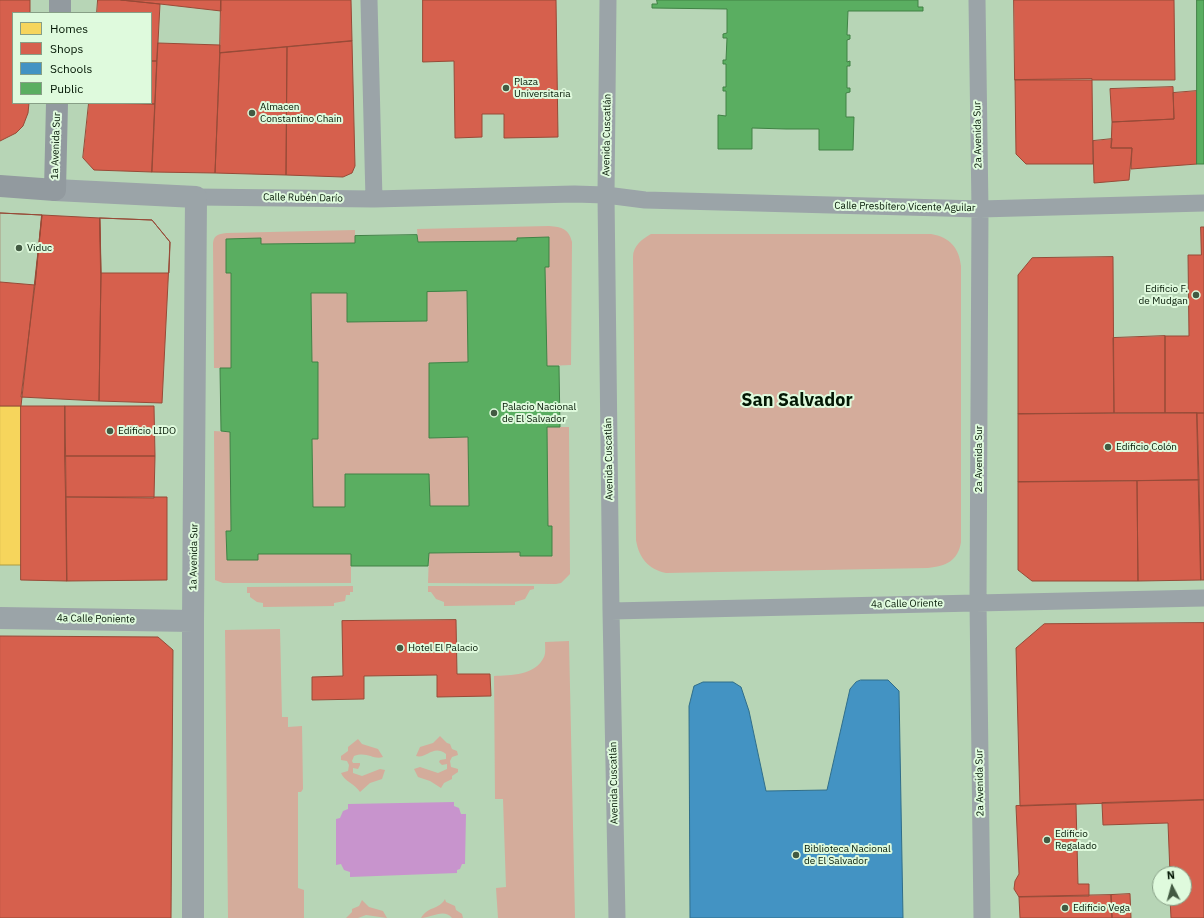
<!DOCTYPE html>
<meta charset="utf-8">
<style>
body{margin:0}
#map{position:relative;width:1204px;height:918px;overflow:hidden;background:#b7d5b6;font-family:"IBM Plex Sans",sans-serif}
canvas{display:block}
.legend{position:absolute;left:12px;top:12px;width:140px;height:92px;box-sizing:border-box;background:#dffadd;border:1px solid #879f86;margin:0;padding:5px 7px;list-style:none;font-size:12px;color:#031704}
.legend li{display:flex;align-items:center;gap:8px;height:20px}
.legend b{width:20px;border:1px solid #879f86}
.north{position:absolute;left:1152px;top:866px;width:40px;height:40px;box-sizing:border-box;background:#dffadd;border:1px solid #879f86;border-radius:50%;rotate:354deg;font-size:11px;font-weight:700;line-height:16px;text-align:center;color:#031704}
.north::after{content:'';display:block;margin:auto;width:14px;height:18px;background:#425a42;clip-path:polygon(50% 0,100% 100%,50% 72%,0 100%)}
</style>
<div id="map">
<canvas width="1204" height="918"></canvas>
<ul class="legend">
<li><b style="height:11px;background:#f6d55c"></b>Homes</li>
<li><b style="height:11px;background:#d6604d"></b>Shops</li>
<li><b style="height:11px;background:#4393c3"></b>Schools</li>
<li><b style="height:11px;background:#5aae61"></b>Public</li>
</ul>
<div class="north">N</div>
</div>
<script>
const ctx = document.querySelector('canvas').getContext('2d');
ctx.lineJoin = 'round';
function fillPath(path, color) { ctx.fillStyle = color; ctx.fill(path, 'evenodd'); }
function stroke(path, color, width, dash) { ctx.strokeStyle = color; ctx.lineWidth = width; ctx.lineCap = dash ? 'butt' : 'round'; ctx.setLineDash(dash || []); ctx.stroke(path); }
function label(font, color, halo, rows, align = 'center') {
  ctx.font = font + ' "IBM Plex Sans",sans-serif'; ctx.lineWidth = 4; ctx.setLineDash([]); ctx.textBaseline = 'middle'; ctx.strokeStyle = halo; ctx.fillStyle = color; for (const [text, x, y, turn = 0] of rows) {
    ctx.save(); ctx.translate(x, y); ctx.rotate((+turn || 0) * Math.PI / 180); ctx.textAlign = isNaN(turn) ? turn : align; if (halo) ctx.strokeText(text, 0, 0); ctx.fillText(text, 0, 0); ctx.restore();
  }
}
fillPath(new Path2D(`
 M 549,226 C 562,227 569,229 572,242 L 571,365 L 547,366 L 545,267 L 549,267 L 549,237 L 517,238 L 517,241 L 418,242 L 417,229 Z
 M 355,230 L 355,243 L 261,244 L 261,239 L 226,239 L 226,273 L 231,273 L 231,368 L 214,368 L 213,243 C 214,234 220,234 227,233 Z
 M 651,234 L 931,234 C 950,237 959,248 961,266 L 961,542 C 958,561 946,566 928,568 L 666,573 C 648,569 639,558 636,540 L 633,257 C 633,246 642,239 651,234 Z
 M 467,291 L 468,362 L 429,363 L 429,438 L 468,437 L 469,506 L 430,506 L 429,474 L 345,474 L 345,507 L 313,507 L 312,439 L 318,439 L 318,362 L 312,362 L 311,293 L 347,293 L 347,322 L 427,321 L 427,292 Z
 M 547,427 L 569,427 L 570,574 L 561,583 L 556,584 L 428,583 L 429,553 L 520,552 L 520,556 L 552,556 L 552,526 L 548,526 Z
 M 214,431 L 230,432 L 231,531 L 226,531 L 227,559 L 258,560 L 258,554 L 351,554 L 351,583 L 223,583 L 215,580 Z
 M 353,586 L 353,592 L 350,592 L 350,595 L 346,595 L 345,601 L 334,603 L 334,606 L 263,607 L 263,603 L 257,602 L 250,597 L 250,593 L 247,593 L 247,587 Z
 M 428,586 L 534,586 L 534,589 L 530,590 L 525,599 L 515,602 L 515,605 L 444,606 L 444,602 L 436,599 L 431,592 L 428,592 Z
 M 280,629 L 282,717 L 288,717 L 288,727 L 302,726 L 303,789 L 301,792 L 298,792 L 298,888 L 304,890 L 304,918 L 228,918 L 225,630 Z
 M 569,641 L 575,918 L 498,918 L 496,888 L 506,887 L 503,799 L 495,799 L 494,676 C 511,675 535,676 544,657 C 546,653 545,646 545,642 Z
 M 440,736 L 447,743 L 450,744 L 452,749 L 457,751 L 458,755 L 452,757 L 450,761 L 451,767 L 458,769 L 458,772 L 452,776 L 452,779 L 444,783 L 441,788 L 430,781 L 418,777 L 414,769 L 420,767 L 438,773 L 447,769 L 447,764 L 442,765 L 439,762 L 440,760 L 446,759 L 446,754 C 433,744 427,759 416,756 L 420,747 L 433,743 Z
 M 358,739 L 362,744 L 378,749 L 383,757 C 373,760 367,751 354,756 L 352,761 L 353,763 L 360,763 L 360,765 L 358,769 L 353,768 L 353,773 L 362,776 L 380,769 L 385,770 L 382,779 L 370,783 L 360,792 C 355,784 344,781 341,773 L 348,771 L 349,765 L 347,761 L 341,760 L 341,756 L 348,751 L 348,747 Z
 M 445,899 L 446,902 L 455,906 L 456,910 L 462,914 L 463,918 L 452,918 C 444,908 431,918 421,918 C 428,906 439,910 445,899 Z
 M 362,900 L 369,907 L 383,911 L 387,918 L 366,915 L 358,918 L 346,918 L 352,912 L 352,909 L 359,906 Z`), '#d4ac9b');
fillPath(new Path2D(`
 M 454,802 L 454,806 L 459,808 L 461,814 L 466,814 L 465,864 L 462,864 L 460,869 L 457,870 L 457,873 L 350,877 L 350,872 L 344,870 L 341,864 L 336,865 L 336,819 L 340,818 L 343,811 L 348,809 L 348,804 Z`), '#c894cd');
const homes = new Path2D(`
 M 0,406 L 21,406 L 22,565 L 0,565 Z`);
fillPath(homes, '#f6d55c');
stroke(homes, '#ad9c42', 1);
const shops = new Path2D(`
 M 0,0 L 30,0 L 30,13 L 13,13 L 13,103 L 29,103 L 28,113 L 23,126 L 16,133 L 0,141 Z
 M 98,0 L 121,0 L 160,4 L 157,61 L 151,61 L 151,13 L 97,13 Z
 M 121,0 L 221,0 L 221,11 L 160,4 Z
 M 221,0 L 351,0 L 352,41 L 220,53 Z
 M 423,0 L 556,0 L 558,137 L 504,138 L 504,114 L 482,114 L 482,137 L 455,138 L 454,61 L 423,62 Z
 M 1014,0 L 1174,0 L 1175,80 L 1015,80 Z
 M 352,41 L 355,166 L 352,173 L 343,177 L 286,175 L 287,47 Z
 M 158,43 L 220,45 L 215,173 L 152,172 Z
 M 287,47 L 286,175 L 215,173 L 220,53 Z
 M 151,61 L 157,61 L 155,104 L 126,103 L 151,103 Z
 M 1092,79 L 1093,164 L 1026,164 L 1016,154 L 1015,80 Z
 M 1173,87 L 1174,119 L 1112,122 L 1110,89 Z
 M 1197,91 L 1197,164 L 1131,169 L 1132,148 L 1111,148 L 1112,122 L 1174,119 L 1173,93 Z
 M 89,103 L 155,104 L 152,172 L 94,170 L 83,158 Z
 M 1112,139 L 1111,148 L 1132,148 L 1129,180 L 1094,183 L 1093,141 Z
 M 0,213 L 42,215 L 35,285 L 0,282 Z
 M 0,213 L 42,215 L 21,406 L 0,406 Z
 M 42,215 L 100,218 L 101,273 L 99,401 L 21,397 L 35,285 Z
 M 100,218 L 152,220 L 170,242 L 169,273 L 101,273 Z
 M 100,218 L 152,220 L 170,242 L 162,403 L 99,401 L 101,273 Z
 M 1201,227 L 1204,227 L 1204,413 L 1165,413 L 1165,336 L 1189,336 L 1188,255 L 1201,255 Z
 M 1113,257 L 1114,413 L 1018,414 L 1018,275 L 1032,258 Z
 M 1165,336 L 1165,413 L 1114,413 L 1113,338 Z
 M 21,406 L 65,406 L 67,581 L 21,580 Z
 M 65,406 L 154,406 L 155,456 L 65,456 Z
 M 1197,413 L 1199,480 L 1018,482 L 1018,414 Z
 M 1197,413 L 1204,413 L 1204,580 L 1201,580 Z
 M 65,456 L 155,456 L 154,498 L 66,497 Z
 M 1199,480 L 1201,580 L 1138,581 L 1137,481 Z
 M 1137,481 L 1138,581 L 1032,581 L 1018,570 L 1018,482 Z
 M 66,497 L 167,497 L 167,580 L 67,581 Z
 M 456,620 L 457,674 L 490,674 L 491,696 L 437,697 L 437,675 L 364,676 L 364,699 L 312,700 L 312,677 L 343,676 L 342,621 Z
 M 1204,623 L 1204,800 L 1020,806 L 1016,648 L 1044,624 Z
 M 0,636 L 158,637 L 173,650 L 171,918 L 0,918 Z
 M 1204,800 L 1204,918 L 1171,918 L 1170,898 L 1184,898 L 1184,874 L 1170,874 L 1168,823 L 1103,825 L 1102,803 Z
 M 1076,804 L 1078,884 L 1089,884 L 1089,896 L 1019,897 L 1014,889 L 1015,881 L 1019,874 L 1016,806 Z
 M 1130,894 L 1131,918 L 1112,918 L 1111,895 Z
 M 1111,895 L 1112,918 L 1020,918 L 1019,897 Z`);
fillPath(shops, '#d6604d');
stroke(shops, '#974a37', 1);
const schools = new Path2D(`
 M 861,680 L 888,680 L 899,691 L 903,918 L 690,918 L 689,706 L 694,686 L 703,682 L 733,682 L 741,687 L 749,711 L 766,791 L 827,790 L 850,689 L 856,682 Z`);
fillPath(schools, '#4393c3');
stroke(schools, '#306e8a', 1);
const public = new Path2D(`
 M 657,0 L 918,0 L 918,7 L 923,7 L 923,11 L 848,11 L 847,35 L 850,35 L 850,39 L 847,40 L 847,62 L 850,61 L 850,66 L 847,66 L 847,88 L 850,88 L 850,92 L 846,93 L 846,117 L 854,117 L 853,150 L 819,150 L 819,129 L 786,129 L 752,128 L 752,149 L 718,149 L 718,115 L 726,116 L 726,91 L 723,91 L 723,87 L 726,87 L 726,64 L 723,64 L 723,60 L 726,60 L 727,38 L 723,38 L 723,34 L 727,33 L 727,9 L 652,8 L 652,4 L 657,4 Z
 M 1197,0 L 1204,0 L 1204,164 L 1197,164 Z
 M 417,235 L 418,242 L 517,241 L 517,238 L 549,237 L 549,267 L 545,267 L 547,366 L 559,366 L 560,427 L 547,427 L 548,526 L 552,526 L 552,556 L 520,556 L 520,552 L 429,553 L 428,566 L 351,566 L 351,554 L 258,554 L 258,560 L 227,560 L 226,531 L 231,531 L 230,432 L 221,431 L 220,368 L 231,368 L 231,273 L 226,273 L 226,239 L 261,238 L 261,244 L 355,243 L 355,236 ZM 467,291 L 468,362 L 429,363 L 429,438 L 468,437 L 469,506 L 430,506 L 429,474 L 345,474 L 345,507 L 313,507 L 312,439 L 318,439 L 318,362 L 312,362 L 311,293 L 347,293 L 347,322 L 427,321 L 427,292 Z`);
fillPath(public, '#5aae61');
stroke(public, '#408145', 1);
stroke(new Path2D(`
 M 369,0 L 374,199
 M 608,0 L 606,195 L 611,611 L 617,918
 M 977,0 L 980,209 L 978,602 L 982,918
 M 196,197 L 374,199 L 574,194 L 606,195 L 645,200 L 980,209 L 1204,203
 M 611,611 L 1204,598`), '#9ba4a8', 17);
stroke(new Path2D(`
 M 55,190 L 196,197 L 193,621 L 193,918
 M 0,618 L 193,621`), '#9ba4a8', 22);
stroke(new Path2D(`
 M 60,13 L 60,0
 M 0,186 L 55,190 L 57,103`), '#929a9f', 22);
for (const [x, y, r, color] of [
 [506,88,4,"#425a42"],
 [252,113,4,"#425a42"],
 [19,248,4,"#425a42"],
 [1196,295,4,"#425a42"],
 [494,413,4,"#425a42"],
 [110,431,4,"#425a42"],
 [1108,447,4,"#425a42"],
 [400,648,4,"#425a42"],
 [1047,840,4,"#425a42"],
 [796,855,4,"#425a42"],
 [1065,908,4,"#425a42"]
]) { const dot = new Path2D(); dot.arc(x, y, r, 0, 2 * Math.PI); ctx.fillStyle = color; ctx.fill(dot); stroke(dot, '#dffadd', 1.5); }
label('10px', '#031704', '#dffadd', [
 ["Plaza",514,82],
 ["Universitaria",514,94],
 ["Almacen",260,107],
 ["Constantino Chain",260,119],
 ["Viduc",27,248],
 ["Edificio F.",1188,289,"right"],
 ["de Mudgan",1188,301,"right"],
 ["Palacio Nacional",502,407],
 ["de El Salvador",502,419],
 ["Edificio LIDO",118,431],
 ["Edificio Colón",1116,447],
 ["Hotel El Palacio",408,648],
 ["Edificio",1055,834],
 ["Regalado",1055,846],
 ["Biblioteca Nacional",804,849],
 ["de El Salvador",804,861],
 ["Edificio Vega",1073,908]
], 'left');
label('10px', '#031704', '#dffadd', [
 ["Avenida Cuscatlán",607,135,-89],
 ["2a Avenida Sur",978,135,-91],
 ["1a Avenida Sur",56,146,-88],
 ["Calle Rubén Darío",303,198,1],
 ["Calle Presbítero Vicente Aguilar",905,207,1],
 ["Avenida Cuscatlán",609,459,-91],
 ["2a Avenida Sur",979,459,-90],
 ["1a Avenida Sur",194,557,-89],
 ["4a Calle Oriente",907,604,-1],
 ["4a Calle Poniente",96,619,1],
 ["Avenida Cuscatlán",614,783,-91],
 ["2a Avenida Sur",980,783,-91]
]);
label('bold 18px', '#031704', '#dffadd', [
 ["San Salvador",797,401]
]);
</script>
